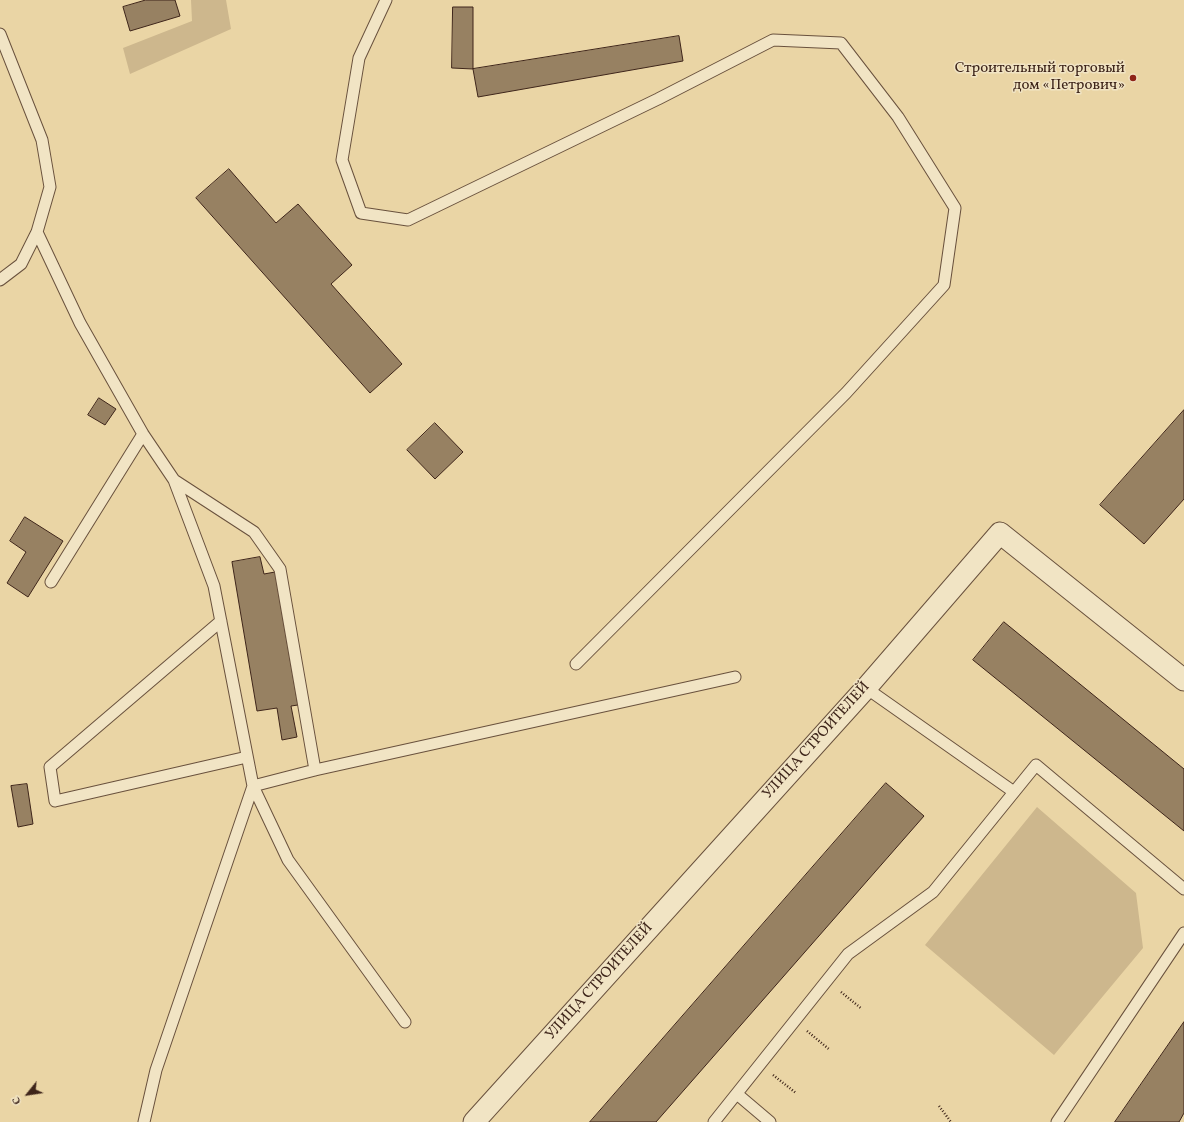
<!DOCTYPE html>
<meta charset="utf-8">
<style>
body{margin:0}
#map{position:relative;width:1184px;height:1122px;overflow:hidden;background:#ead5a5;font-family:Vollkorn,serif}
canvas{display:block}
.north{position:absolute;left:8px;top:1074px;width:40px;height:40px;-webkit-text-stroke:3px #f1e4c4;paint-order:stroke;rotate:240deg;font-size:11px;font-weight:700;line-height:16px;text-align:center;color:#3e251a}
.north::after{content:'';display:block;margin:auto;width:14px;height:18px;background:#3e251a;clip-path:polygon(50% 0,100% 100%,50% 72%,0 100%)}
</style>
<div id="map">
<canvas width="1184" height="1122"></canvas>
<div class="north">С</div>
</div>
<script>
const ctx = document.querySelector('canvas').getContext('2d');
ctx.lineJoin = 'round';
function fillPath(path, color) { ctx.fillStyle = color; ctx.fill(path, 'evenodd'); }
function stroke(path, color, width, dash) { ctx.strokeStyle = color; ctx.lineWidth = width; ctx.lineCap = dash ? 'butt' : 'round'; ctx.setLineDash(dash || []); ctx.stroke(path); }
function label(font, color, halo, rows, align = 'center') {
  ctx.font = font + ' Vollkorn,serif'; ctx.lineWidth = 3; ctx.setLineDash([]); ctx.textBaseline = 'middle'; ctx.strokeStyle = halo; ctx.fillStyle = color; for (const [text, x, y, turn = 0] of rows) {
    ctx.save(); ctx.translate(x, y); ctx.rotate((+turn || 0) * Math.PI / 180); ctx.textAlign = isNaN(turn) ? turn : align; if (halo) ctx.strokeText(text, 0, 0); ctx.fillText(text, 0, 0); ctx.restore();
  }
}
fillPath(new Path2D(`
 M 191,0 L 226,0 L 231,29 L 130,74 L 123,48 L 192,21 Z
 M 1037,807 L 1136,893 L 1143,948 L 1054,1055 L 925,945 Z`), '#cdb78d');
const building = new Path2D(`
 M 146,0 L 175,0 L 180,16 L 130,31 L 123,7 Z
 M 453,7 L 473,7 L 473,69 L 452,68 Z
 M 679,36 L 683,61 L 478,97 L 473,69 Z
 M 229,169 L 276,223 L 298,204 L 352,265 L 331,284 L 402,364 L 370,393 L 196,198 Z
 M 99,398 L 116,409 L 105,425 L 88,415 Z
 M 1184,410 L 1184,499 L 1144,544 L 1100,505 Z
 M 435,423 L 463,452 L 435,479 L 407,450 Z
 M 25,517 L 63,541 L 28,597 L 7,583 L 26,552 L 10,541 Z
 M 260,557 L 264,574 L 275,572 L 298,705 L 291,706 L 297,737 L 282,740 L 277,708 L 257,711 L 232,562 Z
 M 1004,622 L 1184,769 L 1184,831 L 973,660 Z
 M 886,783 L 924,816 L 656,1122 L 590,1122 Z
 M 27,784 L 33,824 L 18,827 L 11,786 Z
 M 1184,1022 L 1184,1113 L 1179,1122 L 1115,1122 Z`);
fillPath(building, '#978162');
stroke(building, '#3e251a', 1);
const service = new Path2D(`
 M 386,0 L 359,58 L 342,160 L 361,213 L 408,220 L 658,99 L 773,40 L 841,43 L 898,117 L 955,208 L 944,285 L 846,393 L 576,664
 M 0,34 L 42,140 L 50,187 L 37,232 L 21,264 L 0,280
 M 37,232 L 80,323 L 143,434 L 174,480 L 214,586 L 253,786 L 288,860 L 405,1022
 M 174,480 L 254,532 L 280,569 L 315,770
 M 51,582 L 143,434
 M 221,621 L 50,767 L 55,801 L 247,757
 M 866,688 L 1014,792
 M 737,1094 L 770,1122
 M 144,1122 L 156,1070 L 253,786 L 315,770 L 735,677
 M 714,1122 L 848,954 L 933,892 L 1036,765 L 1184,889
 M 1057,1122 L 1184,933`);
const minor = new Path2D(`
 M 474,1122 L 866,688 L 1000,533 L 1184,680`);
stroke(service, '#69513d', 13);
stroke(minor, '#69513d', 23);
stroke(new Path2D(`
 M 841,992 L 862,1009
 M 807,1031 L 830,1050
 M 773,1075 L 796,1093
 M 939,1106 L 951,1122`), '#3e251a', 2.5, [1, 2]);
stroke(service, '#f1e4c4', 11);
stroke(minor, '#f1e4c4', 21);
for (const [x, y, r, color] of [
 [1133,78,4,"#8f2418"]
]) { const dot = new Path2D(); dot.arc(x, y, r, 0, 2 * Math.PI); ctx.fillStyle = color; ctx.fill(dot); stroke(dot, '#f1e4c4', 1.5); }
label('15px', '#3e251a', '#f1e4c4', [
 ["Строительный торговый",1125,69],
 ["дом «Петрович»",1125,86]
], 'right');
label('15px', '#3e251a', '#f1e4c4', [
 ["УЛИЦА СТРОИТЕЛЕЙ",817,741,-48],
 ["УЛИЦА СТРОИТЕЛЕЙ",600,982,-48]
]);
</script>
